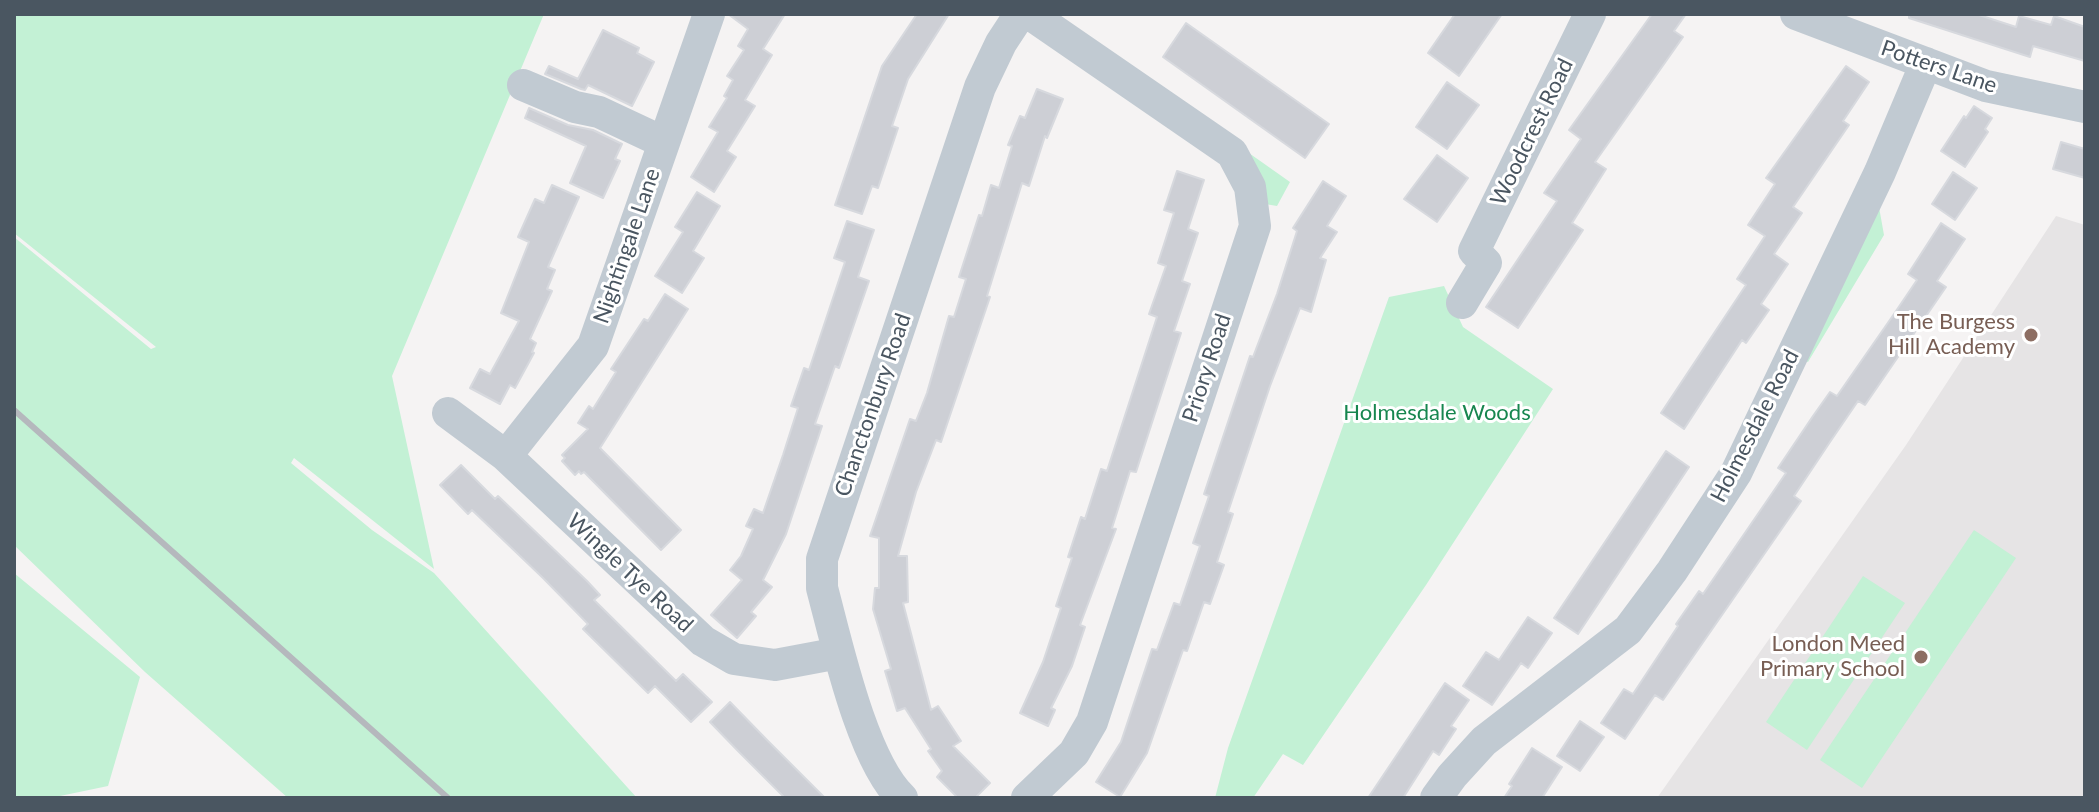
<!DOCTYPE html>
<style>
body{margin:0}
#map{position:relative;width:2099px;height:812px;overflow:hidden;background:#f5f3f3;font-family:Lato,sans-serif}
canvas{display:block}
.frame{position:absolute;inset:0;border:16px solid #4a5661;pointer-events:none}
</style>
<div id="map">
<canvas width="2099" height="812"></canvas>
<div class="frame"></div>
</div>
<script>
const ctx = document.querySelector('canvas').getContext('2d');
ctx.lineJoin = 'round';
function fillPath(path, color) { ctx.fillStyle = color; ctx.fill(path, 'evenodd'); }
function stroke(path, color, width, dash) { ctx.strokeStyle = color; ctx.lineWidth = width; ctx.lineCap = dash ? 'butt' : 'round'; ctx.setLineDash(dash || []); ctx.stroke(path); }
function label(font, color, halo, rows, align = 'center') {
  ctx.font = font + ' Lato,sans-serif'; ctx.lineWidth = 6; ctx.setLineDash([]); ctx.textBaseline = 'middle'; ctx.strokeStyle = halo; ctx.fillStyle = color; for (const [text, x, y, turn = 0] of rows) {
    ctx.save(); ctx.translate(x, y); ctx.rotate((+turn || 0) * Math.PI / 180); ctx.textAlign = isNaN(turn) ? turn : align; if (halo) ctx.strokeText(text, 0, 0); ctx.fillText(text, 0, 0); ctx.restore();
  }
}
fillPath(new Path2D(`
 M 2056,216 L 2085,225 L 2085,798 L 1657,798 L 1906,445 Z`), '#e6e4e5');
fillPath(new Path2D(`
 M 14,14 L 544,14 L 392,376 L 434,569 L 294,458 L 291,463 L 372,530 L 434,573 L 637,798 L 288,798 L 145,672 L 14,545 L 14,237 L 151,349 L 156,347 L 14,233 Z
 M 1239,146 L 1290,182 L 1277,206 L 1265,204 Z
 M 1879,207 L 1884,235 L 1808,362 L 1801,360 Z
 M 1444,286 L 1463,327 L 1553,389 L 1426,585 L 1303,765 L 1283,754 L 1253,798 L 1215,798 L 1228,748 L 1389,297 Z
 M 1974,530 L 2016,558 L 1862,788 L 1820,760 Z
 M 14,573 L 140,677 L 108,786 L 60,796 L 59,798 L 14,798 Z
 M 1863,576 L 1905,603 L 1807,750 L 1766,722 Z`), '#c3f1d5');
const building = new Path2D(`
 M 728,14 L 785,14 L 763,49 L 772,55 L 745,100 L 755,106 L 727,151 L 736,157 L 714,192 L 691,177 L 718,132 L 709,127 L 727,98 L 724,96 L 733,80 L 727,76 L 744,50 L 738,46 L 748,29 Z
 M 917,14 L 949,14 L 908,79 L 892,126 L 898,128 L 878,188 L 872,186 L 862,214 L 835,205 L 882,66 Z
 M 1455,14 L 1502,14 L 1459,76 L 1428,53 Z
 M 1652,14 L 1686,14 L 1674,31 L 1683,37 L 1595,162 L 1606,169 L 1572,223 L 1583,230 L 1518,328 L 1486,307 L 1557,201 L 1544,193 L 1581,139 L 1569,130 Z
 M 1909,14 L 1976,14 L 2016,27 L 2019,16 L 2051,25 L 2054,16 L 2085,27 L 2085,61 L 2033,46 L 2030,57 L 1909,18 Z
 M 1186,23 L 1329,124 L 1305,158 L 1163,57 Z
 M 603,30 L 639,48 L 637,53 L 654,62 L 632,106 L 588,85 L 585,90 L 581,89 L 545,74 L 549,66 L 578,79 Z
 M 1846,66 L 1869,82 L 1843,121 L 1849,125 L 1793,207 L 1802,213 L 1774,254 L 1788,264 L 1761,304 L 1769,310 L 1746,343 L 1742,340 L 1684,429 L 1661,413 L 1746,285 L 1737,279 L 1765,236 L 1748,225 L 1775,184 L 1766,178 Z
 M 1447,82 L 1479,105 L 1447,149 L 1416,127 Z
 M 1037,89 L 1063,99 L 1047,138 L 1045,136 L 1029,186 L 1022,183 L 987,296 L 990,297 L 941,442 L 936,440 L 916,492 L 898,556 L 907,556 L 908,602 L 903,603 L 931,710 L 938,706 L 961,741 L 953,746 L 990,783 L 975,798 L 958,798 L 937,777 L 942,771 L 928,751 L 931,749 L 905,708 L 897,711 L 885,671 L 891,669 L 873,609 L 875,588 L 879,588 L 879,538 L 870,536 L 910,419 L 916,421 L 927,393 L 949,316 L 954,317 L 966,279 L 959,277 L 979,215 L 982,216 L 991,185 L 999,188 L 1012,146 L 1008,145 L 1020,116 L 1025,118 Z
 M 1974,106 L 1992,118 L 1985,129 L 1988,132 L 1965,167 L 1941,151 L 1964,116 L 1966,118 Z
 M 529,108 L 568,125 L 593,130 L 622,144 L 615,159 L 620,161 L 603,198 L 570,183 L 586,146 L 525,118 Z
 M 2061,142 L 2085,149 L 2085,178 L 2053,169 Z
 M 1437,155 L 1468,178 L 1437,222 L 1404,199 Z
 M 1177,171 L 1204,180 L 1188,229 L 1198,233 L 1182,281 L 1190,284 L 1174,331 L 1181,333 L 1136,472 L 1130,471 L 1112,528 L 1116,529 L 1080,625 L 1085,627 L 1072,666 L 1051,708 L 1055,710 L 1048,726 L 1020,713 L 1043,662 L 1061,608 L 1056,606 L 1072,558 L 1068,557 L 1081,517 L 1085,519 L 1101,469 L 1107,471 L 1157,317 L 1149,314 L 1166,266 L 1158,263 L 1174,213 L 1164,210 Z
 M 1953,172 L 1977,188 L 1955,220 L 1932,204 Z
 M 1323,181 L 1346,196 L 1327,226 L 1337,232 L 1320,258 L 1326,260 L 1311,312 L 1300,308 L 1270,386 L 1228,512 L 1233,514 L 1217,562 L 1224,565 L 1210,604 L 1204,602 L 1187,651 L 1183,650 L 1147,753 L 1120,797 L 1096,782 L 1121,742 L 1152,649 L 1157,650 L 1174,603 L 1180,605 L 1200,546 L 1193,543 L 1209,496 L 1204,494 L 1250,356 L 1253,357 L 1277,294 L 1297,231 L 1293,228 Z
 M 552,185 L 579,197 L 548,267 L 555,270 L 547,289 L 552,291 L 530,339 L 536,343 L 532,352 L 534,353 L 515,388 L 510,385 L 500,404 L 470,388 L 480,369 L 490,374 L 519,321 L 501,313 L 529,242 L 518,237 L 535,199 L 544,203 Z
 M 697,192 L 720,206 L 693,251 L 704,258 L 682,293 L 655,276 L 683,232 L 675,227 Z
 M 847,221 L 874,230 L 858,277 L 869,281 L 839,368 L 835,366 L 815,424 L 822,426 L 786,534 L 763,580 L 772,587 L 751,612 L 756,616 L 737,638 L 711,615 L 742,580 L 730,570 L 741,556 L 753,529 L 746,526 L 754,509 L 763,513 L 783,455 L 798,408 L 791,406 L 804,368 L 809,370 L 845,262 L 834,258 Z
 M 1941,223 L 1965,239 L 1937,281 L 1946,287 L 1865,405 L 1858,401 L 1830,442 L 1794,496 L 1801,501 L 1663,700 L 1655,695 L 1625,739 L 1601,723 L 1624,689 L 1633,694 L 1678,626 L 1676,624 L 1699,591 L 1703,594 L 1786,473 L 1778,468 L 1813,416 L 1830,392 L 1837,396 L 1894,314 L 1917,280 L 1908,274 Z
 M 665,294 L 688,309 L 600,448 L 681,530 L 661,550 L 584,472 L 581,474 L 579,471 L 575,475 L 562,461 L 565,458 L 562,455 L 588,429 L 578,423 L 589,406 L 593,409 L 616,372 L 611,369 L 644,319 L 648,321 Z
 M 1666,451 L 1689,467 L 1578,634 L 1554,618 Z
 M 461,465 L 495,499 L 498,496 L 587,581 L 600,595 L 594,600 L 676,681 L 683,674 L 712,702 L 691,722 L 655,686 L 648,693 L 583,629 L 588,624 L 543,578 L 472,510 L 468,514 L 440,485 Z
 M 1528,617 L 1552,633 L 1528,668 L 1521,663 L 1492,705 L 1463,686 L 1486,652 L 1499,660 Z
 M 1445,683 L 1469,700 L 1451,726 L 1456,729 L 1439,755 L 1433,751 L 1403,798 L 1368,798 Z
 M 730,702 L 767,740 L 825,798 L 785,798 L 739,752 L 710,722 Z
 M 1580,721 L 1604,737 L 1580,771 L 1557,756 Z
 M 1532,748 L 1562,767 L 1542,798 L 1504,798 L 1512,786 L 1509,784 Z`);
fillPath(building, '#cdcfd5');
stroke(building, '#d7d9de', 2);
stroke(new Path2D(`
 M 1796,14 L 1986,86 L 2085,107
 M 523,85 L 575,107 L 599,112 L 663,142
 M 1462,303 L 1486,263 L 1474,251 L 1590,14
 M 448,413 L 506,456 L 703,641 L 734,659 L 775,665 L 839,653
 M 506,456 L 593,346 L 709,14
 M 902,798 C 862,760 837,644 822,588 L 822,559 L 980,87 L 1001,43 L 1020,14
 M 1027,798 L 1074,753 L 1092,722 L 1255,226 L 1250,187 L 1232,153 L 1030,14
 M 1436,798 L 1452,776 L 1484,741 L 1628,630 L 1672,571 L 1736,473 L 1880,172 L 1926,63`), '#c1cad2', 32);
stroke(new Path2D(`
 M 14,410 L 448,798`), '#b5b8bd', 6);
for (const [x, y, r, color] of [
 [2031,335,8,"#8d6e63"],
 [1921,657,8,"#8d6e63"]
]) { const dot = new Path2D(); dot.arc(x, y, r, 0, 2 * Math.PI); ctx.fillStyle = color; ctx.fill(dot); stroke(dot, '#fff', 3); }
label('22px', '#4a5661', '#fff', [
 ["Potters Lane",1939,67,19],
 ["Woodcrest Road",1532,132,-64],
 ["Nightingale Lane",627,246,-71],
 ["Priory Road",1207,368,-72],
 ["Chanctonbury Road",873,405,-71],
 ["Holmesdale Road",1755,426,-63],
 ["Wingle Tye Road",630,573,43]
]);
label('22px', '#785e54', '#fff', [
 ["The Burgess",2015,322],
 ["Hill Academy",2015,347],
 ["London Meed",1905,644],
 ["Primary School",1905,669]
], 'right');
label('22px', '#17864f', '#fff', [
 ["Holmesdale Woods",1437,413]
]);
</script>
